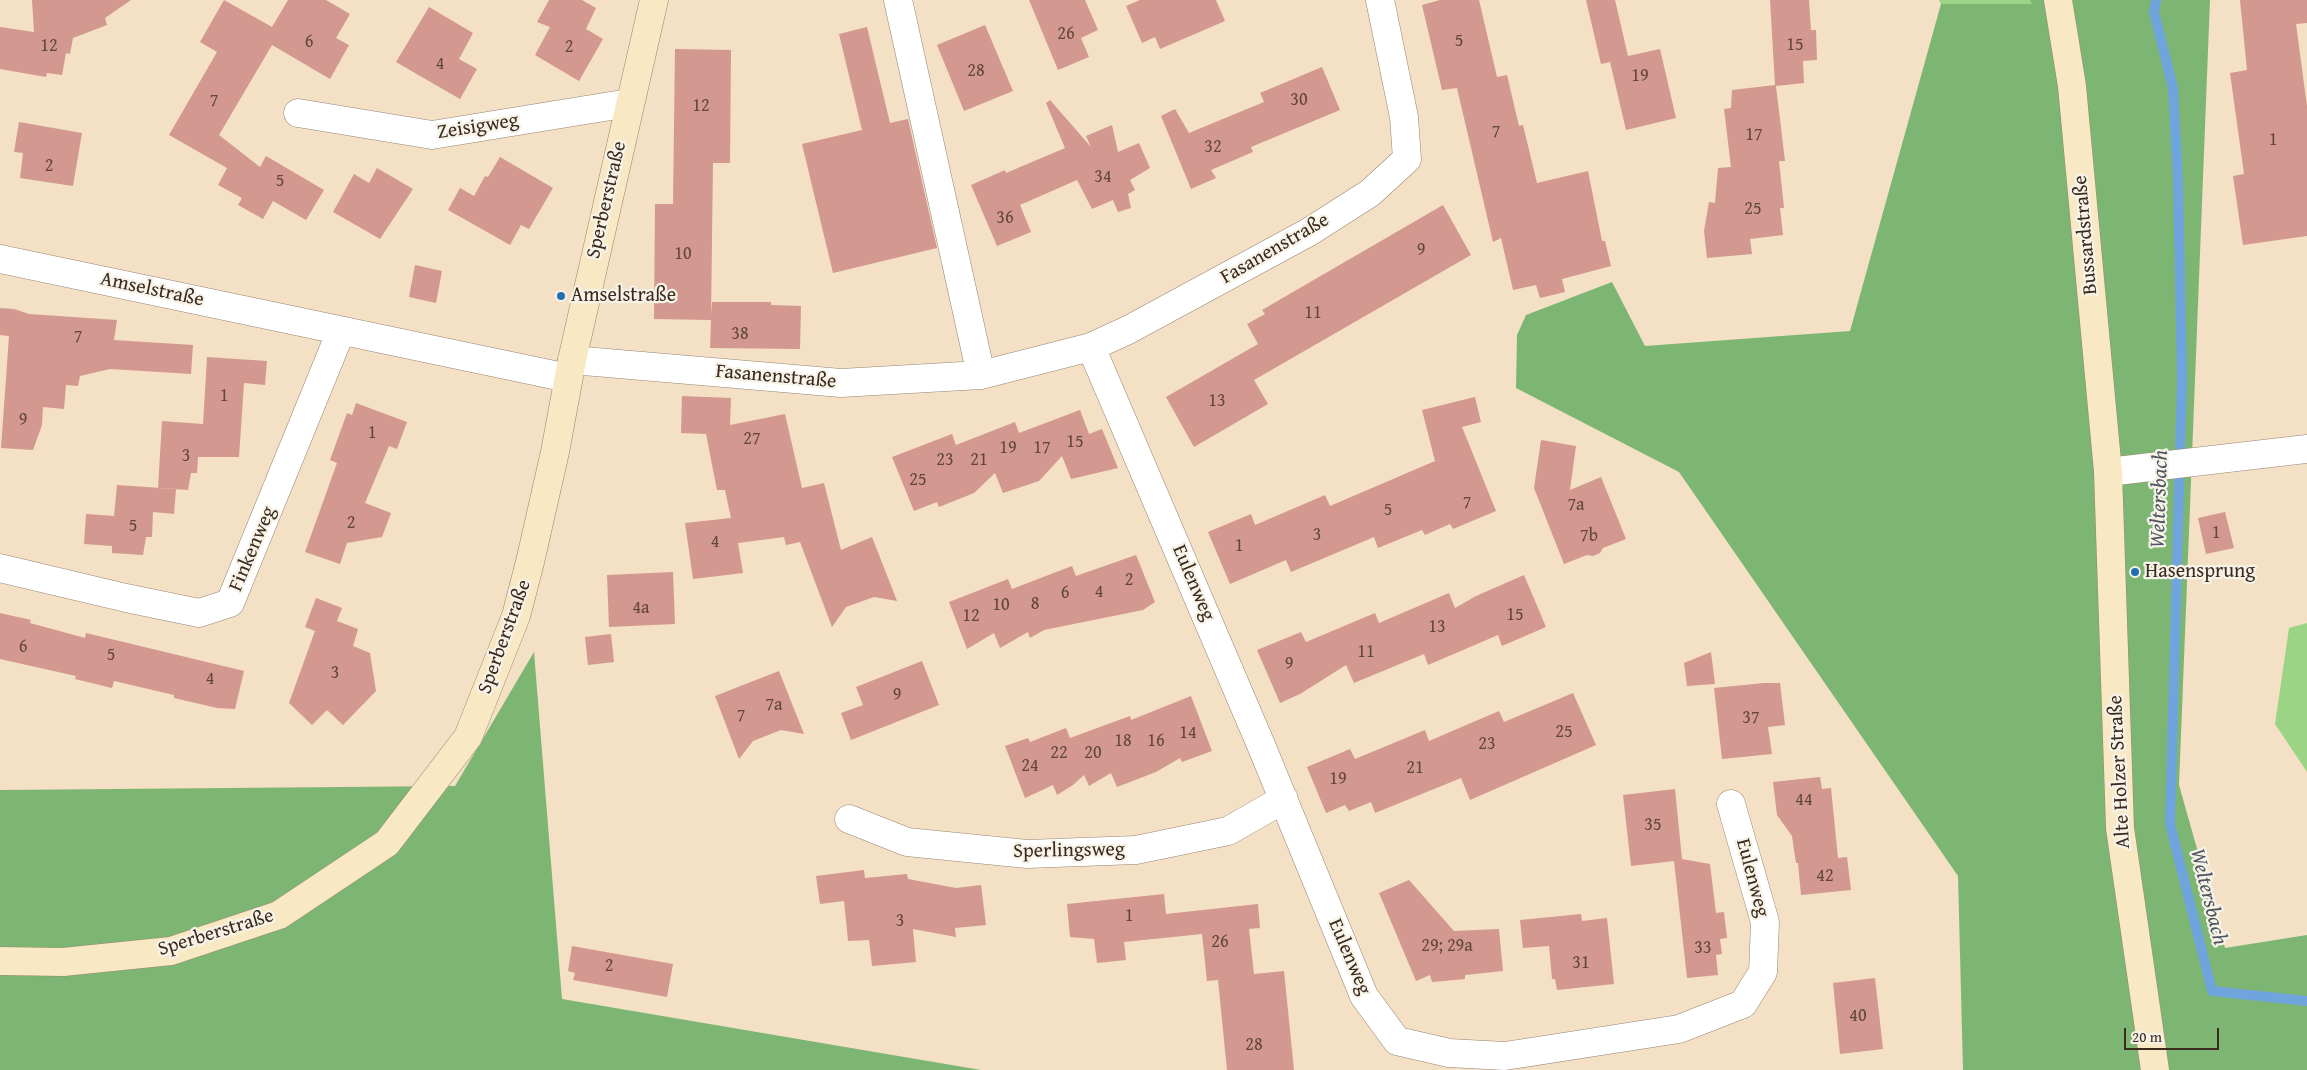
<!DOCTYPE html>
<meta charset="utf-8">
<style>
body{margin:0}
#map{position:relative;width:2307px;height:1070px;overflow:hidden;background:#f3e0c5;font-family:"Gentium Book Plus",serif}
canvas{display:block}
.scale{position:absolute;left:2124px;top:1028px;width:95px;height:22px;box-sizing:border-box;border:2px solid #3b2a1e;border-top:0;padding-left:6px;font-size:15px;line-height:18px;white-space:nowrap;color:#3b2a1e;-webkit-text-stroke:4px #f7f3e8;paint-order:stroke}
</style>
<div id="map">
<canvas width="2307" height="1070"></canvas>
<div class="scale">20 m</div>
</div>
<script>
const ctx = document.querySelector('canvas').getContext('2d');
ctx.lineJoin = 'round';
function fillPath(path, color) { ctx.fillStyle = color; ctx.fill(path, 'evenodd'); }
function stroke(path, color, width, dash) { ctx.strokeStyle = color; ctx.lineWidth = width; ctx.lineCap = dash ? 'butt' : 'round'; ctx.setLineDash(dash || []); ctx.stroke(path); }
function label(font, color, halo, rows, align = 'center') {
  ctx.font = font + ' "Gentium Book Plus",serif'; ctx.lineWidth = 4.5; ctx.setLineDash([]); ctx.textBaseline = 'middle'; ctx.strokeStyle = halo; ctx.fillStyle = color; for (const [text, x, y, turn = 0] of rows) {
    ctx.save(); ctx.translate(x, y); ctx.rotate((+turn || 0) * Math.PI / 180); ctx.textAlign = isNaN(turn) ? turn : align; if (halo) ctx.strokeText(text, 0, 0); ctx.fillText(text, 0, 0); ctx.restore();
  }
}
fillPath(new Path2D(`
 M 1939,0 L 2030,0 L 2033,4 L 1941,4 Z
 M 2307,623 L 2307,772 L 2275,724 L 2289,628 Z`), '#9cd486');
fillPath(new Path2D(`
 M 2030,0 L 2210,0 L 2179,785 L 2225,948 L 2307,935 L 2307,1070 L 1963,1070 L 1958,876 L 1679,472 L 1516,388 L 1517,335 L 1526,315 L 1612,282 L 1645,346 L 1850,331 L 1941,4 L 2032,4 Z
 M 534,652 L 562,999 L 981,1070 L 0,1070 L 0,790 L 455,786 Z`), '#7db673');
stroke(new Path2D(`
 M 2156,0 L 2154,12 L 2173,88 L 2178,181 L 2182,379 L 2170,824 L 2212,991 L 2307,1001`), '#70a4dc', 10);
fillPath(new Path2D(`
 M 32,0 L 131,0 L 105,18 L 107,25 L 73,38 L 70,54 L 66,53 L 62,75 L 47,73 L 46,77 L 0,69 L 0,27 L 34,32 Z
 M 224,0 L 272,27 L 288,0 L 326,0 L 350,14 L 336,38 L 349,45 L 330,79 L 272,45 L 219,135 L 260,167 L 266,156 L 324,190 L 306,220 L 273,201 L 263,219 L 238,205 L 242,198 L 218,185 L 227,168 L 169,135 L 217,52 L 200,42 Z
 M 549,0 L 582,0 L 596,8 L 586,29 L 603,39 L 579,81 L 535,55 L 550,27 L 537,22 Z
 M 1029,0 L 1085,0 L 1098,30 L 1081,38 L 1089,57 L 1058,70 Z
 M 1140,0 L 1216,0 L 1225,21 L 1160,49 L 1155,37 L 1142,43 L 1126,6 Z
 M 1440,0 L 1479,0 L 1497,77 L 1507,75 L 1519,126 L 1523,125 L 1537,183 L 1588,171 L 1602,241 L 1605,241 L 1611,266 L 1562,279 L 1565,292 L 1540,298 L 1536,285 L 1513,290 L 1501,238 L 1493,242 L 1457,88 L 1442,90 L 1422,5 Z
 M 1586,0 L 1615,0 L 1628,56 L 1660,49 L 1676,118 L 1626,130 L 1610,62 L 1601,64 Z
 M 1770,0 L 1809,0 L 1811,30 L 1816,30 L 1817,60 L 1803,61 L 1804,83 L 1776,86 L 1785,161 L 1779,161 L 1784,208 L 1780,208 L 1783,235 L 1750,239 L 1752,254 L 1707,258 L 1704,231 L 1709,202 L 1715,203 L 1718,168 L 1731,167 L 1724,109 L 1731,108 L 1732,90 L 1775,85 Z
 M 2240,0 L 2307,0 L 2307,23 L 2296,24 L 2307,106 L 2307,236 L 2243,245 L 2233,176 L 2244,174 L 2230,73 L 2247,70 Z
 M 429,7 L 473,33 L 459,59 L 477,69 L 460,99 L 396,62 Z
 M 985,25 L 1013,91 L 964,111 L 937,45 Z
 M 867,27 L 890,123 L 908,119 L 937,248 L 833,273 L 802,144 L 862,130 L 839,34 Z
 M 675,49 L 731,50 L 730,163 L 713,163 L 711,316 L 712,302 L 771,302 L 771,305 L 801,306 L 800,349 L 710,348 L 711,320 L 654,319 L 655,204 L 673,204 Z
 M 1322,67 L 1340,110 L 1251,147 L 1253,152 L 1211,170 L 1216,178 L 1191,189 L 1161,116 L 1175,109 L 1189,133 L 1264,102 L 1260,93 Z
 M 1050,100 L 1091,147 L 1086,136 L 1112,125 L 1118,152 L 1139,143 L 1150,168 L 1130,180 L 1135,190 L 1128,194 L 1131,208 L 1118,212 L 1113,200 L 1092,209 L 1077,180 L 1020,205 L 1031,232 L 997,246 L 971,185 L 1005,170 L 1006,173 L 1065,148 L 1046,103 Z
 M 19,122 L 82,133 L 73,186 L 20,178 L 23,153 L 14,152 Z
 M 500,157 L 553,188 L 529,229 L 521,225 L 510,245 L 448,210 L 460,188 L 474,196 L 485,176 L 488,177 Z
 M 377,168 L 413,189 L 380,239 L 333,212 L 354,174 L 369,183 Z
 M 1443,205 L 1471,255 L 1254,380 L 1268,404 L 1194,447 L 1166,397 L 1258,344 L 1247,324 L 1265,314 L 1262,310 Z
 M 415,265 L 442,271 L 436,303 L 409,297 Z
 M 0,308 L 14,309 L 29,314 L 117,320 L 114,340 L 193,345 L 191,374 L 110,369 L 80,376 L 78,386 L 66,385 L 64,409 L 43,407 L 42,425 L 33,450 L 1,448 L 9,336 L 0,335 Z
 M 207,357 L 267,361 L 265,385 L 244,383 L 239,457 L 198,457 L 197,473 L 191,473 L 188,490 L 158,488 L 162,421 L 203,424 Z
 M 682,396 L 731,398 L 730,425 L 785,414 L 802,488 L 824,483 L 841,550 L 872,537 L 897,601 L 874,597 L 846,607 L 832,627 L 800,542 L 786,545 L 784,537 L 738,543 L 743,573 L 693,579 L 685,523 L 731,518 L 725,490 L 717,490 L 706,434 L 681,433 Z
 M 1475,397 L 1481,422 L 1462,427 L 1496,511 L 1453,529 L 1450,524 L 1425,535 L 1422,530 L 1378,548 L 1374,537 L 1291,572 L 1286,560 L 1230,584 L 1208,532 L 1251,514 L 1255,525 L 1325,495 L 1330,506 L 1435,461 L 1422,410 Z
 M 356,403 L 407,422 L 397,449 L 389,446 L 365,503 L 391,513 L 382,537 L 347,543 L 340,564 L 305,552 L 337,463 L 330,460 L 347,413 L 352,415 Z
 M 1080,410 L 1089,434 L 1102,429 L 1118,468 L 1071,479 L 1062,456 L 1039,481 L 1003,493 L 995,473 L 974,493 L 939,507 L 937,502 L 914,511 L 892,457 L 952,434 L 956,445 L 1015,422 L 1019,433 Z
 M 1541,440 L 1576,446 L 1570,490 L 1601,477 L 1626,539 L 1603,548 L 1600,553 L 1593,556 L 1587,555 L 1564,564 L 1534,488 Z
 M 117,485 L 176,489 L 174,514 L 153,512 L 152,537 L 146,537 L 143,555 L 112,553 L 112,546 L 84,544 L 86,514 L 114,516 Z
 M 2225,512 L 2234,548 L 2206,554 L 2198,518 Z
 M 1136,555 L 1155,602 L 1143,610 L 1044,630 L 1030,638 L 1028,632 L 1000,648 L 994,633 L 967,649 L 949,602 L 1008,579 L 1012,589 L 1072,566 L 1076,576 Z
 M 673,572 L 675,624 L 609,627 L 607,575 Z
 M 1524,575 L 1546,627 L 1502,646 L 1498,635 L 1428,665 L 1424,654 L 1354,683 L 1346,665 L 1300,694 L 1280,703 L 1257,650 L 1301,632 L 1306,642 L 1375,613 L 1379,623 L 1449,593 L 1455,608 L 1476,596 Z
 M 316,598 L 342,608 L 337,621 L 358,629 L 353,646 L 370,653 L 376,691 L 343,725 L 327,710 L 312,725 L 289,703 L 315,631 L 305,627 Z
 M 0,613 L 31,620 L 30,623 L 85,638 L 86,633 L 244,671 L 235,709 L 217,708 L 174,698 L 174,695 L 114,681 L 112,688 L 75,679 L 76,676 L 0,659 Z
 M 611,634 L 614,662 L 588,665 L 585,637 Z
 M 1711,652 L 1715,684 L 1687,686 L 1684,663 Z
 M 922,661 L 939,705 L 851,740 L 841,713 L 863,705 L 856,687 Z
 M 779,671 L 804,734 L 781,730 L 753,741 L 739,759 L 715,696 Z
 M 1764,683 L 1780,683 L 1785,725 L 1768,727 L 1772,754 L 1722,759 L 1714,688 Z
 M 1573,693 L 1596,745 L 1470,800 L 1461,778 L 1375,813 L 1371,802 L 1349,811 L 1345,805 L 1326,813 L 1307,767 L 1350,749 L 1355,759 L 1425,730 L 1429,741 L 1499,711 L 1504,722 Z
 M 1191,696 L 1212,751 L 1182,762 L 1180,758 L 1156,772 L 1117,787 L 1111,773 L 1089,786 L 1084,775 L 1073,785 L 1057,795 L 1053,785 L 1025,798 L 1005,746 L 1028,738 L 1030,742 L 1066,728 L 1070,738 L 1130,716 L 1131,720 Z
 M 1820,777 L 1822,789 L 1831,788 L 1838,858 L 1847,857 L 1851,890 L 1801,895 L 1798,863 L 1796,863 L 1792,836 L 1777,815 L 1773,782 Z
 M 1675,789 L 1682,859 L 1710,864 L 1716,913 L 1724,912 L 1727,938 L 1720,939 L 1722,954 L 1716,955 L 1718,975 L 1687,978 L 1674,861 L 1631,866 L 1623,795 Z
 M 864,870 L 865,878 L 907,874 L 908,879 L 956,888 L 981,885 L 986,925 L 955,928 L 956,937 L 913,929 L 916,962 L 872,966 L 869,940 L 848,941 L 844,901 L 820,904 L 816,876 Z
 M 1409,880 L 1454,931 L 1499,929 L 1503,971 L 1465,975 L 1465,979 L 1432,982 L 1430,975 L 1416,981 L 1379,893 Z
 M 1164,894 L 1166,914 L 1258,904 L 1260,928 L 1249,929 L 1254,974 L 1284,971 L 1294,1070 L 1227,1070 L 1218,980 L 1207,981 L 1202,934 L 1124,942 L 1126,960 L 1097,963 L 1094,939 L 1070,937 L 1067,904 Z
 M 1581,914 L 1582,921 L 1607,918 L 1614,984 L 1557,990 L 1555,979 L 1552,979 L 1549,946 L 1523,948 L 1520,920 Z
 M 572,946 L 673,964 L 667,997 L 573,980 L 575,973 L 568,971 Z
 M 1875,978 L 1883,1049 L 1840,1054 L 1833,983 Z`), '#d3988f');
const street = new Path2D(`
 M 898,0 L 981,375
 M 298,113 L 432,135 L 629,103
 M 0,259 L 568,378
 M 1091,347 L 1261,745 L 1364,996 L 1397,1041 L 1449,1053 L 1505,1056 L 1679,1029 L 1743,1004 L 1763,972 L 1765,922 L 1731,804
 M 572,360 L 841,383 L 981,375 L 1091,347 L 1128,330 L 1309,232 L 1370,193 L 1407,159 L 1404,117 L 1380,0
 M 2108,472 L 2307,449
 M 0,568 L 126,598 L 199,613 L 230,603 L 341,331
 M 849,819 L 907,842 L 1027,854 L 1136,850 L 1228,831 L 1284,799`);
const secondary = new Path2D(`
 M 2058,0 L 2072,86 L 2108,472 L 2120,828 L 2155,1070
 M 0,961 L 63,962 L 171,951 L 279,915 L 387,843 L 468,737 L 516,616 L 530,562 L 555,452 L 572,360 L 654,0`);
stroke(street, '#978572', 29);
stroke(secondary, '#978572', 29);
stroke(street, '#fff', 28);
stroke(secondary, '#f8e8c3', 28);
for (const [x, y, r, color] of [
 [561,296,5,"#1f6fb2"],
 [2135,572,5,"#1f6fb2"]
]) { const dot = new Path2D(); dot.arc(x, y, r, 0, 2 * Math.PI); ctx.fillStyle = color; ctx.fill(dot); stroke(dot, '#f7f3e8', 2); }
label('18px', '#61463a', null, [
 ["26",1066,34],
 ["5",1459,41],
 ["6",309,42],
 ["15",1795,45],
 ["12",49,46],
 ["2",569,47],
 ["4",440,64],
 ["28",976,71],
 ["19",1640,76],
 ["30",1299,100],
 ["7",214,101],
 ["12",701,106],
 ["7",1496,132],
 ["17",1754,135],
 ["1",2273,140],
 ["32",1213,147],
 ["2",49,166],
 ["34",1103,177],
 ["5",280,181],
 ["25",1753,209],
 ["36",1005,218],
 ["9",1421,250],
 ["10",683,254],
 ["11",1313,313],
 ["38",740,334],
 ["7",78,337],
 ["1",224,396],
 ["13",1217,401],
 ["9",23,420],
 ["1",372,433],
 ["27",752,439],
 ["15",1075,442],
 ["19",1008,448],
 ["17",1042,448],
 ["3",186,456],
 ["23",945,460],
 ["21",979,460],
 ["25",918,480],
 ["7",1467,503],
 ["7a",1576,505],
 ["5",1388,510],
 ["2",351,523],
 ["5",133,526],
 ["1",2216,533],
 ["3",1317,535],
 ["7b",1589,536],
 ["4",715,542],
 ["1",1239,546],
 ["2",1129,580],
 ["4",1099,592],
 ["6",1065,593],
 ["8",1035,604],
 ["10",1001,605],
 ["4a",641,608],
 ["15",1515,615],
 ["12",971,616],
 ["13",1437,627],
 ["6",23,647],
 ["11",1366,652],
 ["5",111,655],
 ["9",1289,664],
 ["3",335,673],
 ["4",210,679],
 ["9",897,695],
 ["7a",774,705],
 ["7",741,716],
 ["37",1751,718],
 ["25",1564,732],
 ["14",1188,733],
 ["18",1123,741],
 ["16",1156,741],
 ["23",1487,744],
 ["22",1059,753],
 ["20",1093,753],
 ["24",1030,766],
 ["21",1415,768],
 ["19",1338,779],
 ["44",1804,800],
 ["35",1653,825],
 ["42",1825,876],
 ["1",1129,916],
 ["3",900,921],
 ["26",1220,942],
 ["29; 29a",1447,946],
 ["33",1703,948],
 ["31",1581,963],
 ["2",609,966],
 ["40",1858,1016],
 ["28",1254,1045]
]);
label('20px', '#3b2a1e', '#f7f3e8', [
 ["Zeisigweg",478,127,-9],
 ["Sperberstraße",607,200,-77],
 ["Bussardstraße",2086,235,-95],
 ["Fasanenstraße",1275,249,-30],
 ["Amselstraße",152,290,12],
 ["Fasanenstraße",776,377,5],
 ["Finkenweg",253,549,-67],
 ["Eulenweg",1193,583,67],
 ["Sperberstraße",505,637,-70],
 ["Alte Holzer Straße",2120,772,-93],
 ["Sperlingsweg",1069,851,-1],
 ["Eulenweg",1752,878,75],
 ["Sperberstraße",216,933,-17],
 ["Eulenweg",1349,957,67]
]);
label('20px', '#3b2a1e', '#f7f3e8', [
 ["Amselstraße",571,296],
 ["Hasensprung",2145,572]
], 'left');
label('italic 21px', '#4e5560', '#f7f3e8', [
 ["Weltersbach",2160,499,-88],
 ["Weltersbach",2208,897,76]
]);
</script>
